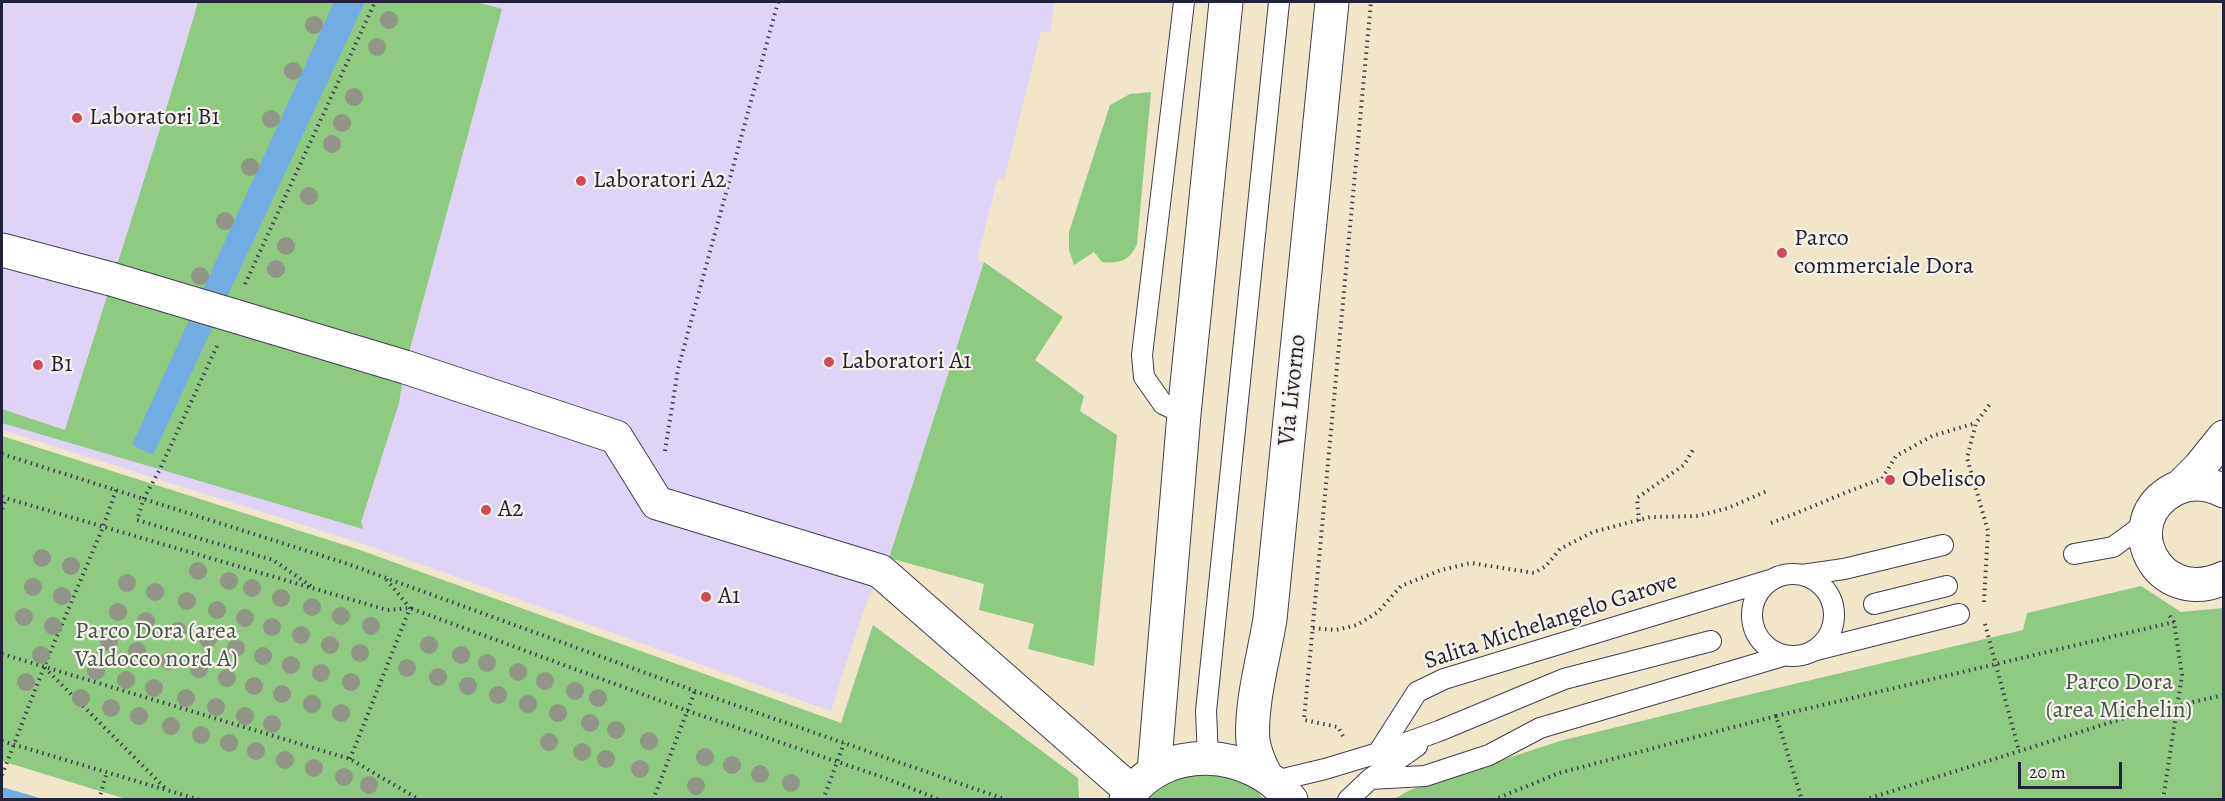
<!DOCTYPE html>
<style>
body{margin:0}
#map{position:relative;width:2225px;height:801px;overflow:hidden;background:#f1e5ca;font-family:Alegreya,serif}
canvas{display:block}
.frame{position:absolute;inset:0;border:3px solid #22223b;pointer-events:none}
.scale{position:absolute;left:2018px;top:762px;width:104px;height:27px;box-sizing:border-box;border:3px solid #22223b;border-top:0;padding-left:8px;font-size:18px;line-height:21px;white-space:nowrap;color:#22223b;-webkit-text-stroke:4px #f7f3e8;paint-order:stroke}
</style>
<div id="map">
<canvas width="2225" height="801"></canvas>
<div class="frame"></div>
<div class="scale">20 m</div>
</div>
<script>
const ctx = document.querySelector('canvas').getContext('2d');
ctx.lineJoin = 'round';
function fillPath(path, color) { ctx.fillStyle = color; ctx.fill(path, 'evenodd'); }
function stroke(path, color, width, dash) { ctx.strokeStyle = color; ctx.lineWidth = width; ctx.lineCap = dash ? 'butt' : 'round'; ctx.setLineDash(dash || []); ctx.stroke(path); }
function label(font, color, halo, rows, align = 'center') {
  ctx.font = font + ' Alegreya,serif'; ctx.lineWidth = 4.5; ctx.setLineDash([]); ctx.textBaseline = 'middle'; ctx.strokeStyle = halo; ctx.fillStyle = color; for (const [text, x, y, turn = 0] of rows) {
    ctx.save(); ctx.translate(x, y); ctx.rotate((+turn || 0) * Math.PI / 180); ctx.textAlign = isNaN(turn) ? turn : align; if (halo) ctx.strokeText(text, 0, 0); ctx.fillText(text, 0, 0); ctx.restore();
  }
}
fillPath(new Path2D(`
 M 2,2 L 1054,2 L 1051,32 L 1041,32 L 1004,180 L 998,177 L 977,260 L 984,262 L 889,558 L 880,571 L 860,621 L 831,711 L 367,545 L 2,430 Z`), '#dfd4f5');
fillPath(new Path2D(`
 M 198,2 L 477,2 L 502,9 L 405,367 L 399,403 L 361,522 L 363,529 L 2,423 L 2,409 L 65,430 C 109,287 157,145 198,2 Z
 M 1151,92 L 1137,244 C 1130,261 1119,264 1102,262 L 1094,252 L 1074,265 L 1069,250 L 1069,232 L 1110,105 L 1130,94 Z
 M 984,262 L 1063,317 L 1035,360 L 1084,396 L 1080,411 L 1117,435 L 1094,666 L 1028,649 L 1034,624 L 979,610 L 984,584 L 889,558 Z
 M 2,436 L 357,549 L 841,723 L 873,625 L 1078,778 L 1079,799 L 129,800 L 2,761 Z
 M 2141,586 L 2181,612 L 2223,608 L 2223,799 L 1392,800 L 1410,790 L 1560,741 L 1739,697 L 2023,630 L 2027,613 Z
 M 1195,764 L 1254,786 L 1263,799 L 1147,800 L 1154,788 Z`), '#8ecb81');
fillPath(new Path2D(`
 M 334,2 L 365,2 L 153,455 L 132,445 Z
 M 2,787 L 43,799 L 2,799 Z`), '#71ade2');
const lane = new Path2D(`
 M 1184,414 L 1163,404 L 1144,377 L 1142,355 L 1184,2
 M 2074,554 L 2113,547 L 2147,522
 M1752 615a41 41 0 1 1 82 0a41 41 0 1 1-82 0Z
 M 1802,575 L 1844,569 L 1943,545
 M 1874,604 L 1947,586
 M 1816,650 L 1959,614
 M 1378,753 L 1417,692 L 1444,679 L 1770,580
 M 1208,757 L 1206,711 L 1279,2
 M 1370,779 L 1425,776 L 1489,755 L 1540,728 L 1783,656
 M 1275,781 L 1325,769 L 1378,753 L 1439,731 L 1564,679 L 1711,641
 M 1348,800 L 1370,779 L 1417,746`);
const street = new Path2D(`
 M 2,250 L 111,279
 M 405,367 L 616,437 L 657,503 L 880,571 L 1131,791
 M 2181,486 L 2199,468 L 2224,437
 M 2224,491 C 2208,483 2191,481 2175,489 C 2114,520 2156,609 2224,578`);
const secondary = new Path2D(`
 M 1154,772 L 1184,414 L 1226,2
 M 1266,776 C 1260,765 1255,753 1253,741 C 1250,705 1264,656 1270,619 L 1332,2
 M 1126,800 C 1163,741 1252,748 1291,800`);
stroke(lane, '#413f50', 22);
stroke(street, '#413f50', 35);
stroke(secondary, '#413f50', 35);
stroke(new Path2D(`
 M 245,284 L 375,2
 M 217,346 L 160,469 L 144,498 L 137,520 L 273,560 L 314,588
 M 665,451 L 678,369 L 778,2
 M 2,454 L 345,563 L 695,691 L 1007,800
 M 116,490 L 103,527 L 44,667 L 165,788
 M 2,497 L 387,610 L 410,608 L 688,711 L 888,779 L 940,800
 M 2,509 L 6,498
 M 1639,521 L 1637,498 L 1684,465 L 1694,448
 M 1771,523 C 1809,509 1844,492 1882,479 L 1896,456 L 1932,436 L 1976,423
 M 1984,602 L 1988,531 L 1967,458 L 1976,423 L 1990,404
 M 1985,624 L 2019,751
 M 1313,628 L 1336,630 L 1357,625 L 1378,612 L 1401,586 L 1441,570 L 1471,563 L 1534,573 L 1546,566 L 1560,549 L 1593,532 L 1650,517 L 1698,516 L 1728,508 L 1767,491
 M 2,654 L 350,759 L 420,800
 M 1776,716 L 2174,622
 M 1343,736 L 1338,727 L 1304,720 L 1371,2
 M 2,741 L 200,800
 M 350,759 L 410,608 L 386,579
 M 2,775 L 44,667
 M 99,800 L 107,771
 M 653,800 L 695,691
 M 823,800 L 844,743
 M 1493,800 L 1559,773 L 1776,716 L 1802,800
 M 1864,800 L 2134,715
 M 2163,800 L 2182,675 L 2174,622 L 2169,615`), '#413f50', 4, [1.5, 4.5]);
stroke(lane, '#fff', 20);
stroke(street, '#fff', 33);
stroke(secondary, '#fff', 33);
const streetBridge = new Path2D(`
 M 111,279 L 405,367`);
stroke(streetBridge, '#413f50', 35, []);
stroke(new Path2D(`
 M 2134,715 L 2224,695`), '#413f50', 4, [1.5, 4.5]);
stroke(streetBridge, '#fff', 33);
ctx.fillStyle = '#919687';
for (const [x, y] of [
 [389,20],
 [314,25],
 [377,47],
 [293,71],
 [354,97],
 [271,119],
 [342,123],
 [332,144],
 [250,167],
 [309,196],
 [225,221],
 [286,246],
 [276,269],
 [200,276],
 [42,558],
 [71,566],
 [198,571],
 [229,581],
 [127,583],
 [33,587],
 [252,588],
 [155,592],
 [62,596],
 [281,598],
 [187,601],
 [312,607],
 [217,610],
 [118,612],
 [341,616],
 [24,617],
 [245,618],
 [146,621],
 [53,626],
 [371,626],
 [272,627],
 [178,631],
 [301,635],
 [208,639],
 [109,642],
 [330,645],
 [429,645],
 [236,648],
 [137,651],
 [360,653],
 [41,655],
 [461,655],
 [263,656],
 [169,661],
 [487,663],
 [291,665],
 [407,668],
 [199,669],
 [96,671],
 [518,672],
 [321,673],
 [438,677],
 [227,678],
 [126,680],
 [545,681],
 [26,682],
 [351,682],
 [254,686],
 [468,686],
 [154,688],
 [575,691],
 [282,694],
 [498,695],
 [81,698],
 [186,698],
 [598,698],
 [312,704],
 [528,704],
 [216,707],
 [111,708],
 [341,713],
 [558,713],
 [139,716],
 [245,716],
 [590,723],
 [272,724],
 [171,726],
 [616,730],
 [201,735],
 [649,741],
 [549,742],
 [229,743],
 [256,751],
 [582,752],
 [705,757],
 [606,759],
 [285,760],
 [732,765],
 [314,768],
 [640,769],
 [760,774],
 [344,777],
 [791,783],
 [369,785],
 [696,786]
]) { ctx.beginPath(); ctx.arc(x, y, 9, 0, 2 * Math.PI); ctx.fill(); }
for (const [x, y, r, color] of [
 [77,118,6,"#d1495b"],
 [581,181,6,"#d1495b"],
 [1782,253,6,"#d1495b"],
 [829,362,6,"#d1495b"],
 [38,365,6,"#d1495b"],
 [1890,480,6,"#d1495b"],
 [486,510,6,"#d1495b"],
 [706,597,6,"#d1495b"]
]) { const dot = new Path2D(); dot.arc(x, y, r, 0, 2 * Math.PI); ctx.fillStyle = color; ctx.fill(dot); stroke(dot, '#f7f3e8', 2); }
label('24px', '#22223b', '#f7f3e8', [
 ["Laboratori B1",89,118],
 ["Laboratori A2",593,181],
 ["Parco",1794,239],
 ["commerciale Dora",1794,267],
 ["Laboratori A1",841,362],
 ["B1",50,365],
 ["Obelisco",1902,480],
 ["A2",498,510],
 ["A1",718,597]
], 'left');
label('24px', '#22223b', '#f7f3e8', [
 ["Via Livorno",1293,390,-84],
 ["Salita Michelangelo Garove",1551,622,-18]
]);
label('24px', '#425550', '#f7f3e8', [
 ["Parco Dora (area",156,632],
 ["Valdocco nord A)",156,660],
 ["Parco Dora",2119,683],
 ["(area Michelin)",2119,711]
]);
</script>
